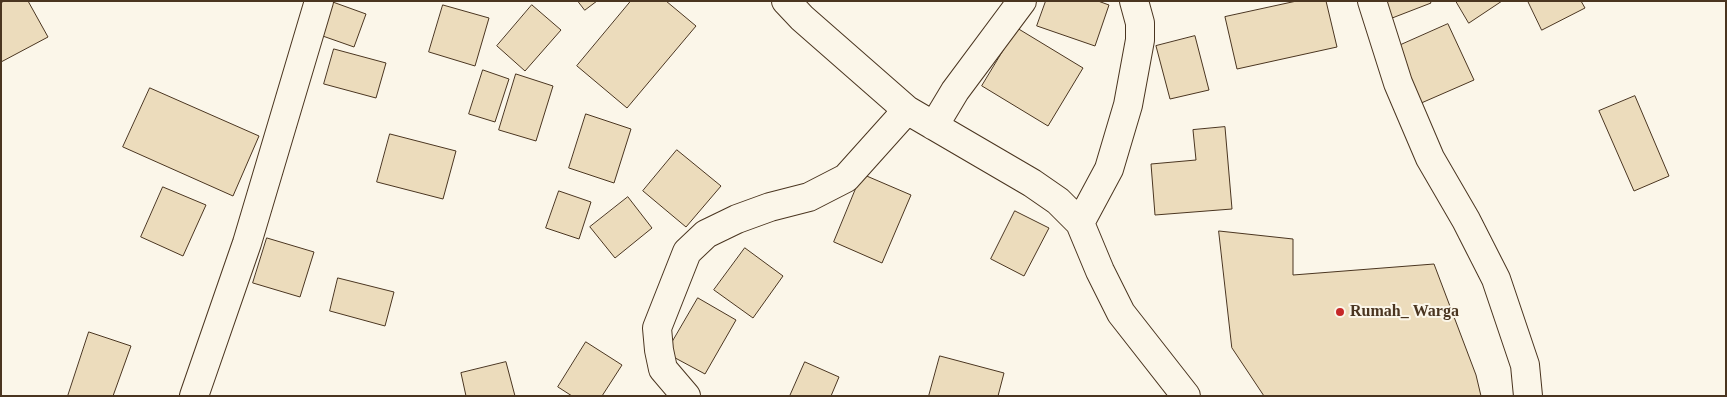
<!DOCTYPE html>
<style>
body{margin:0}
#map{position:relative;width:1727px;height:397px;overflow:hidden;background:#fbf6e9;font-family:Georgia,serif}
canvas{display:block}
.frame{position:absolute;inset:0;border:2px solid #4a3520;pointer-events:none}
</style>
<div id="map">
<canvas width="1727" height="397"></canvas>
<div class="frame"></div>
</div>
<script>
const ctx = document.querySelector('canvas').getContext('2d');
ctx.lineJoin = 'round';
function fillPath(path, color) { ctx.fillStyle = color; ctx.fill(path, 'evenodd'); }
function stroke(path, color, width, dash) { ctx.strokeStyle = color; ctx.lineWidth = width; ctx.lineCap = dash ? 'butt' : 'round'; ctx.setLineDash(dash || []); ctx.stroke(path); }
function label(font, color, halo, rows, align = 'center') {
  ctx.font = font + ' Georgia,serif'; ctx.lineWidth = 4; ctx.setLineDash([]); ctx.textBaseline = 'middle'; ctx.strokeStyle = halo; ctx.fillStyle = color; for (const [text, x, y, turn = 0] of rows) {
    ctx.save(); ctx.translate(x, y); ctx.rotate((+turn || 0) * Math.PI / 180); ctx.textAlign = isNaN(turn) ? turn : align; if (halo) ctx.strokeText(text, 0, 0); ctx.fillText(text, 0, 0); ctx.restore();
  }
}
const building = new Path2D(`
 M 5,1 L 28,1 L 48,37 L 1,62 L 1,3 Z
 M 330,1 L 366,14 L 354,47 L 317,34 Z
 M 578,1 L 597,1 L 585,10 Z
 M 631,1 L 666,1 L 696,26 L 627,108 L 577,66 Z
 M 1046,1 L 1098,1 L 1109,5 L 1095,46 L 1037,26 Z
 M 1297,1 L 1326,1 L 1337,47 L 1237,69 L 1225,17 Z
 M 1379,1 L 1430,1 L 1431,3 L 1387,20 Z
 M 1456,1 L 1502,1 L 1469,23 Z
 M 1528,1 L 1581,1 L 1585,8 L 1542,30 Z
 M 443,5 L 489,18 L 475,66 L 429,52 Z
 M 532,5 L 561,30 L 525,71 L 497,46 Z
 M 1448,24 L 1474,80 L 1419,104 L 1394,48 Z
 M 1017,28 L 1083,68 L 1048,126 L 982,86 Z
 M 1195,36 L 1209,90 L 1170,99 L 1156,46 Z
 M 334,49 L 386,63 L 376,98 L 324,84 Z
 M 483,70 L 509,79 L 495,122 L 469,114 Z
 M 516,74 L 553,86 L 536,141 L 499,130 Z
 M 150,88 L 259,136 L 233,196 L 123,147 Z
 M 1635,96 L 1669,176 L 1634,191 L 1599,111 Z
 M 586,114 L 631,129 L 614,183 L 569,168 Z
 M 1225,127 L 1232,209 L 1155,215 L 1151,164 L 1196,160 L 1193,130 Z
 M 390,134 L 456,151 L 443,199 L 377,182 Z
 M 677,150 L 721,186 L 686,227 L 643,191 Z
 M 862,174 L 911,195 L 882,263 L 834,242 Z
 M 163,187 L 206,205 L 183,256 L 141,237 Z
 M 559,191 L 591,202 L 579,239 L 546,228 Z
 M 628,197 L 652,228 L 615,258 L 590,227 Z
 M 1015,211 L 1049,228 L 1024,276 L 991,259 Z
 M 1219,231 L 1293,239 L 1293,275 L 1434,264 L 1476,375 L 1481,396 L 1264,396 L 1232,348 Z
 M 267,238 L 314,252 L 300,297 L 253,283 Z
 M 745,248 L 783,276 L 753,318 L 714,290 Z
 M 338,278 L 394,292 L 385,326 L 330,311 Z
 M 698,298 L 736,320 L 705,374 L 666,353 Z
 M 89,332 L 131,346 L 113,396 L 68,396 Z
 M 586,342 L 622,365 L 602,396 L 572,396 L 558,387 Z
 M 940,356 L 1004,373 L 998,396 L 929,396 Z
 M 506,362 L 515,396 L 466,396 L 461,373 Z
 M 805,362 L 839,377 L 831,396 L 790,396 Z`);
fillPath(building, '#ecdcbc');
stroke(building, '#4a3520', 1);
const minor = new Path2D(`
 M 786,1 L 802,18 L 907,110 L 1032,183 L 1058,201 L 1080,223 L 1100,271 L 1121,313 L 1186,396
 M 1372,1 L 1398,83 L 1430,158 L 1466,220 L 1496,279 L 1525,365 L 1528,396
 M 934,126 L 955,91 L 1022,1
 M 1080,223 L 1109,169 L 1128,105 L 1140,40 L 1140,23 L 1134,1
 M 194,396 L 247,243 L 319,1
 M 686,396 L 663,369 L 659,350 L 657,328 L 687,252 L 706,234 L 737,219 L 770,207 L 809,197 L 846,178 L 907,110`);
stroke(minor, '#4a3520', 30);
stroke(minor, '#fbf6e9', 28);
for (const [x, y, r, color] of [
 [1340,312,5,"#c62828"]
]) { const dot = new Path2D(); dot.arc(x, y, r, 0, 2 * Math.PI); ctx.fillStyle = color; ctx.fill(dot); stroke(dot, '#fbf6e9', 2); }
label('bold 16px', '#4a3520', '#fbf6e9', [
 ["Rumah_ Warga",1350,312]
], 'left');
</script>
